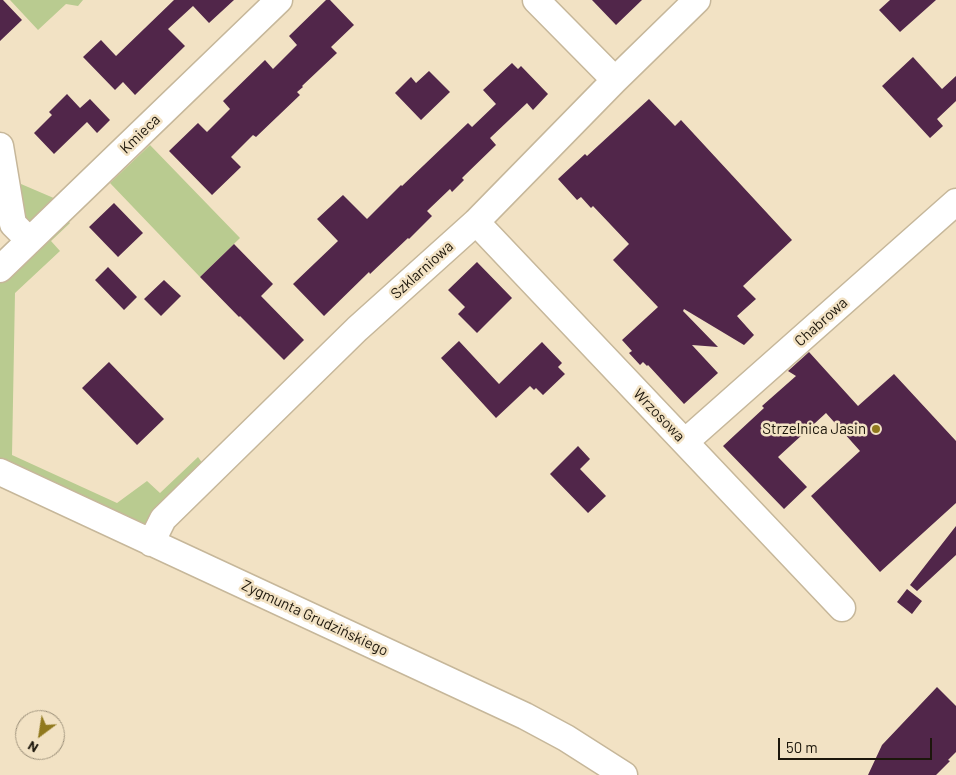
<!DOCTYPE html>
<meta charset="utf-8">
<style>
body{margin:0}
#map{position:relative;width:956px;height:775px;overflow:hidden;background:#f2e2c4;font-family:Barlow,sans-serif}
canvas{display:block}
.north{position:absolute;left:15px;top:710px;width:50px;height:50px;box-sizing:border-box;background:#f2e2c4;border:1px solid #9c907a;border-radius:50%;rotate:211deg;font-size:14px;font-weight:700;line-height:20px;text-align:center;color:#1c160b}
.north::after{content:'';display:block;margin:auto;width:18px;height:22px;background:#90791e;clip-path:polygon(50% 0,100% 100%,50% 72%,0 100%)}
.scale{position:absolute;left:778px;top:738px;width:154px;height:22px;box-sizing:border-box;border:2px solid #1c160b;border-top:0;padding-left:6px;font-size:15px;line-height:18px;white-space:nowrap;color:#1c160b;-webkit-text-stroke:4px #f2e2c4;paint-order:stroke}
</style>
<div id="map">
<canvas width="956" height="775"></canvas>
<div class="north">N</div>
<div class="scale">50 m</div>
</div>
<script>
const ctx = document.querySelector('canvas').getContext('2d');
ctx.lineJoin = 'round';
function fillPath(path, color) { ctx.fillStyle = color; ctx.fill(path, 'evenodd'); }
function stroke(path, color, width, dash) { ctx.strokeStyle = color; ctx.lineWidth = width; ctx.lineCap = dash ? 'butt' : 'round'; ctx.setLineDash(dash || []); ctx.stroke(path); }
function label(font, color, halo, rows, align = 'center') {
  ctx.font = font + ' Barlow,sans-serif'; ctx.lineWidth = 5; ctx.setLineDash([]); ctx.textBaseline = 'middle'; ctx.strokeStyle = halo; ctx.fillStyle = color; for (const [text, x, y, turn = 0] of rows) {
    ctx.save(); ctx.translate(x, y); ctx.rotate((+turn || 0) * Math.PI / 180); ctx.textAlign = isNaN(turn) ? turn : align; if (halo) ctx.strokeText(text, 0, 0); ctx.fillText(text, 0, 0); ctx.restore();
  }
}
fillPath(new Path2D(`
 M 10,0 L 83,0 L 78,6 L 66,4 L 38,30 Z
 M 150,145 L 240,238 L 200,277 L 110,183 Z
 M 14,181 L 56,199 L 11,247 Z
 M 65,218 L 70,223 L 51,241 L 60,251 L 15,293 L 12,455 L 117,503 L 147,481 L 160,493 L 198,457 L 203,464 L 141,528 L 0,474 L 0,283 Z`), '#b9cb90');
fillPath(new Path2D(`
 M 0,0 L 3,0 L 22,20 L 0,41 Z
 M 174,0 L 234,0 L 209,23 L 193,6 L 168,29 L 185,46 L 135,95 L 123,82 L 115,90 L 83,57 L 101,40 L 116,56 Z
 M 326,0 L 330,0 L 354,25 L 331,47 L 337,53 L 302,86 L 303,87 L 297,92 L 300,95 L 256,137 L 253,135 L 231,157 L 241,167 L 212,195 L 169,151 L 198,123 L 207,132 L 230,109 L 223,101 L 265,60 L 273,69 L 297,45 L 289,36 Z
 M 592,0 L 642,0 L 616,25 Z
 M 890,0 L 936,0 L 900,32 L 879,10 Z
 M 913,57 L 942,89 L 956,76 L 956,101 L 937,119 L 943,126 L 930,138 L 882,86 Z
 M 512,63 L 518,69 L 521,66 L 548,94 L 533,110 L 527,103 L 490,138 L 496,145 L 462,178 L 464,180 L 452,192 L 450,189 L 427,211 L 432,216 L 409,239 L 408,238 L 370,274 L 369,272 L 324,316 L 293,284 L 338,241 L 317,219 L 343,195 L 367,219 L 401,185 L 402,186 L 468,123 L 472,127 L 496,104 L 483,90 Z
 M 429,71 L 450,92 L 421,120 L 395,93 L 411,77 L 416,83 Z
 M 67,94 L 80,108 L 90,99 L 110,120 L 97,133 L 87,122 L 54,154 L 34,133 L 52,115 L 49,112 Z
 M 649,99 L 675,126 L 681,120 L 792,240 L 743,286 L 756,299 L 737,316 L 754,335 L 744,345 L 684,309 L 683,311 L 718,347 L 692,345 L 718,373 L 684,404 L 648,365 L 647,366 L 643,362 L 640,365 L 629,353 L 632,351 L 622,340 L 658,307 L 613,260 L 629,244 L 593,206 L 591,208 L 581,197 L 577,200 L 558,179 L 585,154 L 587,156 Z
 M 114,203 L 143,233 L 118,257 L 89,227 Z
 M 234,244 L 273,284 L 261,296 L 304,340 L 284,360 L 240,316 L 239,317 L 200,277 Z
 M 477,262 L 512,298 L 477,333 L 458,314 L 465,307 L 448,290 Z
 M 108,267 L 137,297 L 124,310 L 95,280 Z
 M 164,280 L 181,296 L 161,316 L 144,299 Z
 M 459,341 L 499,384 L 542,342 L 562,363 L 558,367 L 565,374 L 543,395 L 536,388 L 534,390 L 530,386 L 496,418 L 441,358 Z
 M 809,352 L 858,406 L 894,374 L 956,441 L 956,503 L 880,572 L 811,496 L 860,451 L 826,413 L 778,457 L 807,487 L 784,509 L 723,446 L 764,408 L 762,406 L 796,376 L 788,371 Z
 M 109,362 L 164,419 L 137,445 L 82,388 Z
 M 578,446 L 590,459 L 580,469 L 606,496 L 588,513 L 550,474 Z
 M 956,526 L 956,555 L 917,591 L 910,585 Z
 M 907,589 L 922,601 L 912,614 L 897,602 Z
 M 937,687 L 956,706 L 956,752 L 948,760 L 950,761 L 936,775 L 868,775 L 882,745 Z`), '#51264a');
const minor = new Path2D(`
 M 536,0 L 615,80
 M 0,146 L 13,224 L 29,240
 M 476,222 L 842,608
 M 0,269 L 279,0
 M 685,442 L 956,202
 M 0,472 L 525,716 L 566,738 L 624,775
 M 151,543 L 163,519 L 357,329 L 476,222 L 615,80 L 697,0`);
stroke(minor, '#c6b79a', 29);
stroke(minor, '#fff', 26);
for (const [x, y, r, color] of [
 [876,429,5,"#90791e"]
]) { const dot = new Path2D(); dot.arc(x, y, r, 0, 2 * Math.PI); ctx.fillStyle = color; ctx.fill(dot); stroke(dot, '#f2e2c4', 2); }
label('15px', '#1c160b', '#f2e2c4', [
 ["Kmieca",140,134,-44],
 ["Szklarniowa",422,270,-42],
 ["Chabrowa",821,322,-42],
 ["Wrzosowa",659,415,46],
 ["Zygmunta Grudzińskiego",315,618,25]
]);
label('15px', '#1c160b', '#f2e2c4', [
 ["Strzelnica Jasin",866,429]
], 'right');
</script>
